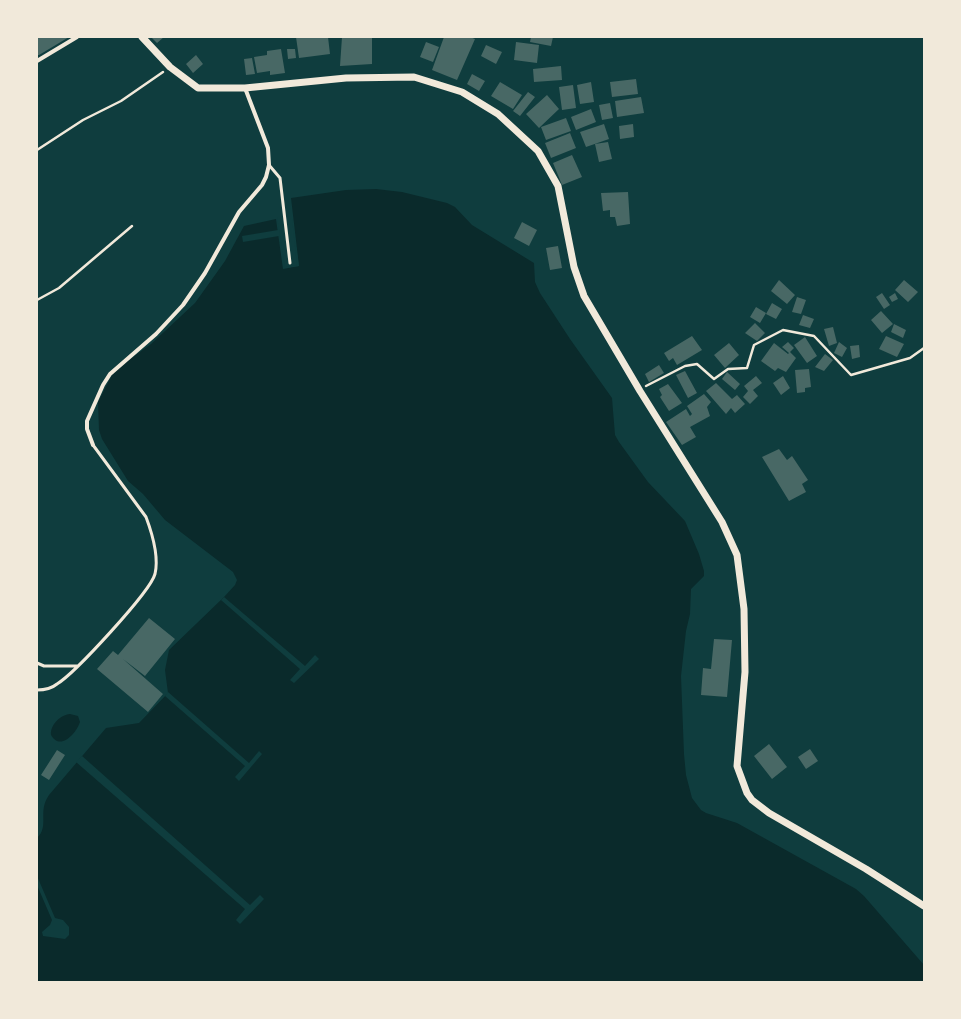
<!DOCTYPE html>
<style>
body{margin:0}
#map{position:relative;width:961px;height:1019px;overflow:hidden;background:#0f3d3e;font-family:"Roboto Condensed",sans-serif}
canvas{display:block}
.frame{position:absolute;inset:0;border:38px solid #f1e9da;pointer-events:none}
</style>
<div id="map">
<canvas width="961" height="1019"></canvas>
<div class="frame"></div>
</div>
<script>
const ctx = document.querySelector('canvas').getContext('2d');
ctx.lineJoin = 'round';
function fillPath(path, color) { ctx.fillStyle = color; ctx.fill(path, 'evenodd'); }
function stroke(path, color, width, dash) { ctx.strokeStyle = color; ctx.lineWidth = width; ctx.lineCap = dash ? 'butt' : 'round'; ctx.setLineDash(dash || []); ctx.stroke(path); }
fillPath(new Path2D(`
 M 376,189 L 402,192 L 447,203 L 455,207 L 472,225 L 534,263 L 535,282 L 540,293 L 570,339 L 612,398 L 615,435 L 619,442 L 648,482 L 685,521 L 699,554 L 704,571 L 704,576 L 691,589 L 690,614 L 686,631 L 681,676 L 684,754 L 686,775 L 692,798 L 701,810 L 706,813 L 737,823 L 856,889 L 864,896 L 924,965 L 924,982 L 37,982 L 37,838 C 50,826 37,812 49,795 L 106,728 L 139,723 L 168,693 L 165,670 L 169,650 L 224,597 L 235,585 L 237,580 L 233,572 L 165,520 L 143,494 L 128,481 L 102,439 L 99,430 L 98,402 L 112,375 L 122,365 L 151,344 L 195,303 L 225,261 L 244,226 L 276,219 L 283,269 L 299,266 L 291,198 L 346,190 Z
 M 70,714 L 78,716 L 80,722 C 76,734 60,751 51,735 C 50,725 60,715 70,714 Z`), '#0a2a2b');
fillPath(new Path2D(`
 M 277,217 L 285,267 L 297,265 L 292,219 L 299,266 L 284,268 L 279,236 L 243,242 L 242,236 L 278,230 Z
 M 224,597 L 305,666 L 315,655 L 319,659 L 294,683 L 290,680 L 300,669 L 221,600 Z
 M 168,692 L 249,763 L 259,751 L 262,754 L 239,781 L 235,777 L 245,766 L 165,696 Z
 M 82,756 L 250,905 L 260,895 L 264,899 L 240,924 L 236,920 L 245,909 L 76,762 Z
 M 37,876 L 55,918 L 63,920 L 69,927 L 69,935 L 65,939 L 43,936 L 42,932 L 50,925 L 52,920 L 37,885 Z`), '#0f3d3e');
fillPath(new Path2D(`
 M 37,37 L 69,37 L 39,55 L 37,55 Z
 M 151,37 L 164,37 L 157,43 Z
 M 296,37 L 328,37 L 330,54 L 299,58 Z
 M 342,37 L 372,37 L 372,64 L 340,66 Z
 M 444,37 L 470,37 L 475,39 L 457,80 L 432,70 Z
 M 531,37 L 553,37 L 551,46 L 530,42 Z
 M 426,42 L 439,47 L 433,62 L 420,57 Z
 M 516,42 L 539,45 L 537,63 L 514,60 Z
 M 486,45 L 502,52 L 496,64 L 481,56 Z
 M 281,49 L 285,73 L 270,75 L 270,71 L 257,73 L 254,57 L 267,55 L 267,51 Z
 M 287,49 L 295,49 L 296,58 L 288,59 Z
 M 196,55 L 203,64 L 193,73 L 186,64 Z
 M 252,58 L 255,74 L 246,75 L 244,59 Z
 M 561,66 L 562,80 L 534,82 L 533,69 Z
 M 472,74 L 485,81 L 479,91 L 467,84 Z
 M 636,79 L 638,94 L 612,97 L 610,82 Z
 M 500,82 L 522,95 L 513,109 L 491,96 Z
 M 591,82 L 594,102 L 580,104 L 577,85 Z
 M 573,85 L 576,108 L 562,110 L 559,87 Z
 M 528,92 L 535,97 L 520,116 L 513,111 Z
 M 547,95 L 559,109 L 539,128 L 526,114 Z
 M 641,97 L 644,113 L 617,117 L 615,101 Z
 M 610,103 L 613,118 L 602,120 L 599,105 Z
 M 591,109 L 596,122 L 576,130 L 571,117 Z
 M 566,118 L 571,131 L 546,140 L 541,127 Z
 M 604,124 L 609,139 L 586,147 L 580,132 Z
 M 633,124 L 634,137 L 620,139 L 619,126 Z
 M 570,133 L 576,148 L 551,158 L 545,143 Z
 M 608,142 L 612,159 L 599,162 L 595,144 Z
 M 572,155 L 582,177 L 562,185 L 553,163 Z
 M 628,192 L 630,224 L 617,226 L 615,217 L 610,217 L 610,210 L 603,211 L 601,193 Z
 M 522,222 L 537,230 L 529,246 L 514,238 Z
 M 558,246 L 562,268 L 550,270 L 546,248 Z
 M 779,280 L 795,295 L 787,304 L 771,291 Z
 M 904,280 L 918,292 L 908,302 L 895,290 Z
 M 882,293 L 890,305 L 884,309 L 876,297 Z
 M 895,293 L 898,299 L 892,302 L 889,297 Z
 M 797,297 L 806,300 L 801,314 L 792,312 Z
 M 772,303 L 782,309 L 776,319 L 766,314 Z
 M 756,307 L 766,313 L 760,323 L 750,317 Z
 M 881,311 L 893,324 L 882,333 L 871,320 Z
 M 803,315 L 814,319 L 810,328 L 799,325 Z
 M 755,323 L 765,333 L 757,341 L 745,333 Z
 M 894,324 L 906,330 L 903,338 L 891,332 Z
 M 833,327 L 837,343 L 829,346 L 824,329 Z
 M 692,336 L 702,350 L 677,365 L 673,358 L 669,361 L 664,353 Z
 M 886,336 L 904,344 L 897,357 L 879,349 Z
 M 805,337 L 817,356 L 807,363 L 794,345 Z
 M 788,342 L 794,348 L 790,352 L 796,358 L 786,372 L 778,368 L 775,371 L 761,361 L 774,343 L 788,354 L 789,353 L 782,347 Z
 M 839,342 L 847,348 L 842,357 L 834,353 Z
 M 729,343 L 739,355 L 725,368 L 714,355 Z
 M 859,345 L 860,357 L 852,359 L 850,346 Z
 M 825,354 L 833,360 L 824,371 L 815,367 Z
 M 659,365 L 664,373 L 649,382 L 645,374 Z
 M 809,369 L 811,387 L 805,388 L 805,392 L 797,393 L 795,370 Z
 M 685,371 L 697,393 L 688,398 L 676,375 Z
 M 727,372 L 740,384 L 735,390 L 722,379 Z
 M 756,376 L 762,383 L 753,390 L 758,396 L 750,404 L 743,397 L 748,391 L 744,386 Z
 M 783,376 L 790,388 L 781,395 L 773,383 Z
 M 716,383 L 732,399 L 737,395 L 745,404 L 735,413 L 731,408 L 726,414 L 706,391 Z
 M 668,384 L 682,403 L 669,411 L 660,397 L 662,395 L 659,389 Z
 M 704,394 L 711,402 L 707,407 L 710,416 L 690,427 L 696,437 L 682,445 L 666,422 L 686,409 L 690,416 L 692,414 L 687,406 Z
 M 779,449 L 787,460 L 792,456 L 808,480 L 802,484 L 806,492 L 789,501 L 762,457 Z
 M 149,618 L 175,639 L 145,676 L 123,659 L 163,694 L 148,712 L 97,669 L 113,651 L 118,655 Z
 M 714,639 L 732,640 L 727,697 L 701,695 L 703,668 L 711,669 Z
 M 769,744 L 787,767 L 772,779 L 754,756 Z
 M 810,749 L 818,761 L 806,769 L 798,757 Z
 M 57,750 L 65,755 L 49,780 L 41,775 Z`), '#486865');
stroke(new Path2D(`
 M 37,150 L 83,120 L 121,101 L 163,72
 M 37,300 L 59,288 L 132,226
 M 646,386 L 685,366 L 697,364 L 714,379 L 728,369 L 747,368 L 754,345 L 783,330 L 814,336 L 851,375 L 910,358 L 924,348`), '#f1e9da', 2.5);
stroke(new Path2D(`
 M 269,165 L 280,178 L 290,263
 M 37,663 L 44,666 L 77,666
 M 37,690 C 45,690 51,689 57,684 C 75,673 150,592 155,574 C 159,557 152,533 146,517 L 93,445`), '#f1e9da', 3);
stroke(new Path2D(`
 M 37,61 L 77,37
 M 93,445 L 87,429 L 87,421 L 103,385 L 110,374 L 156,334 L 183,305 L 205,273 L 239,212 L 262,185 L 266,177 L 269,165 L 268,148 L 245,88`), '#f1e9da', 4);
stroke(new Path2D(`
 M 142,37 L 170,67 L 198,88 L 245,88 L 346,78 L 414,77 L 462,92 L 498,114 L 538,151 L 558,186 L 574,267 L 584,296 L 640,391 L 722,522 L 737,555 L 744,609 L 745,672 L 737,766 L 747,793 L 752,800 L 769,813 L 866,869 L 924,906`), '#f1e9da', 7);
</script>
